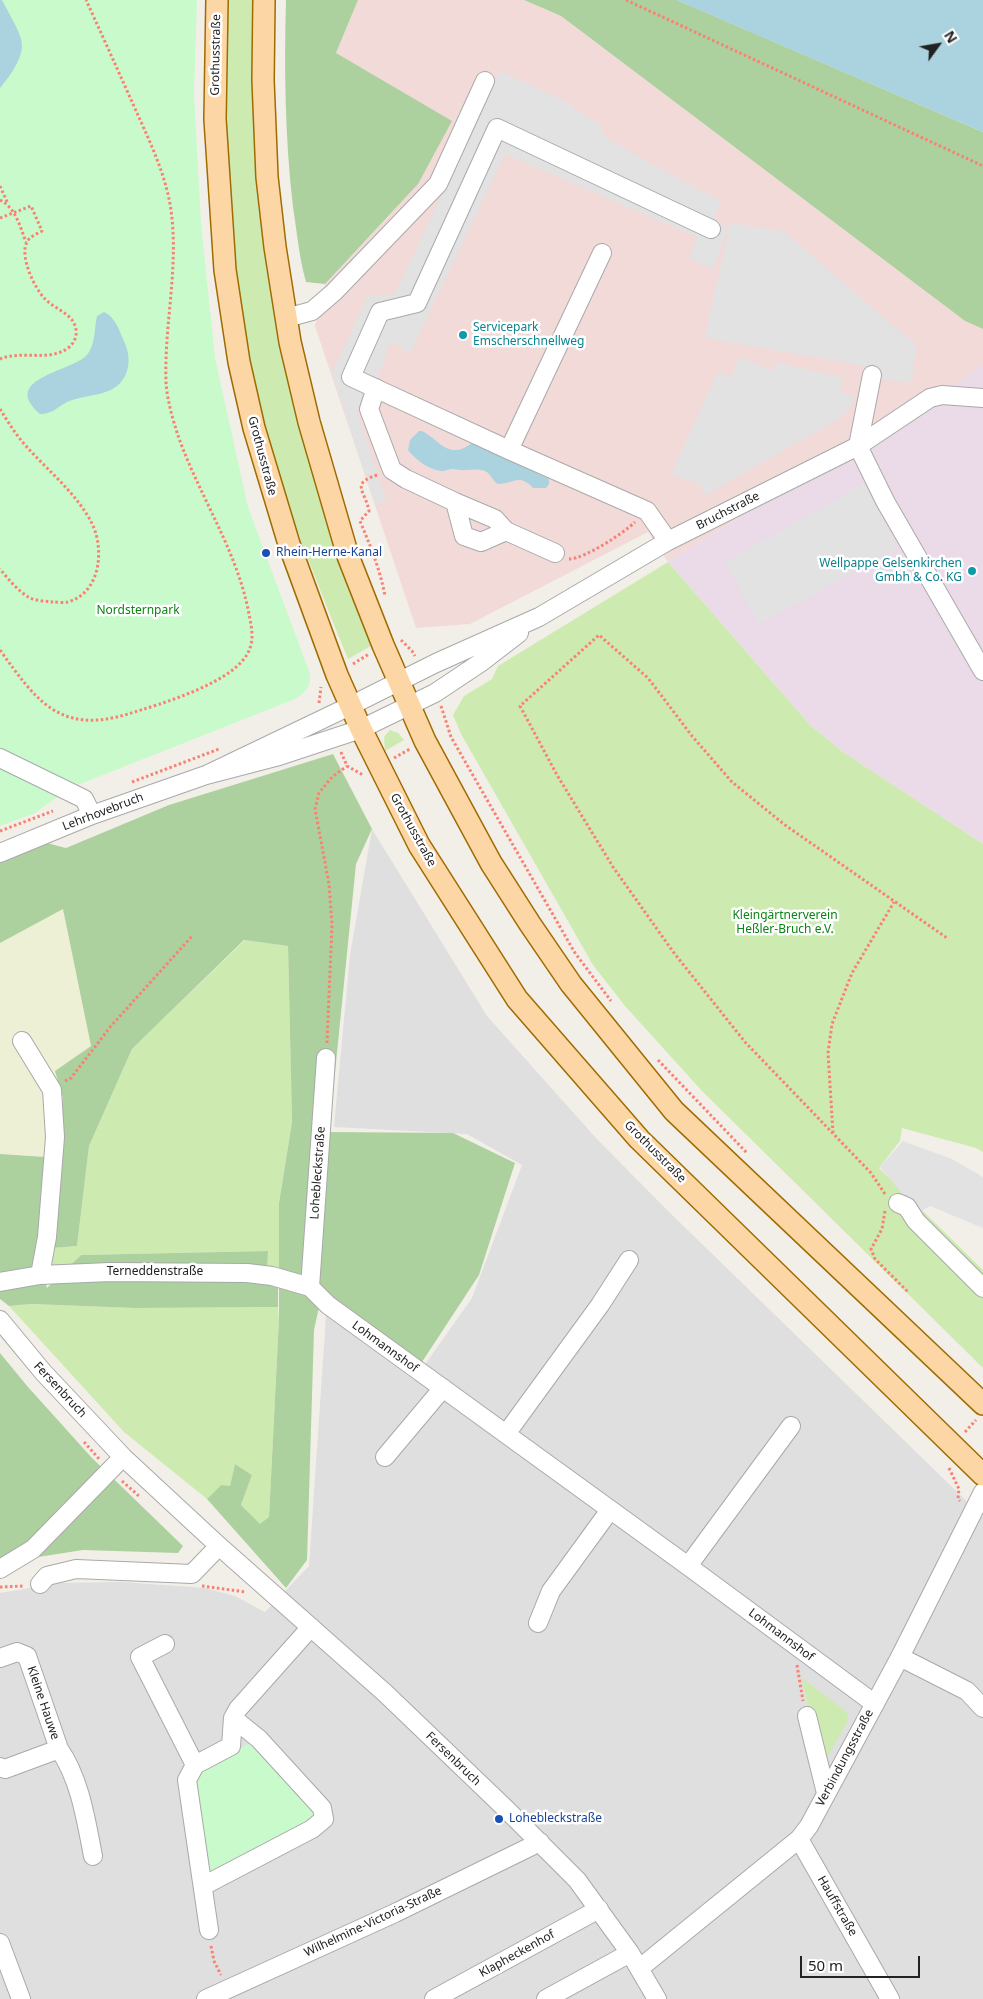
<!DOCTYPE html>
<meta charset="utf-8">
<style>
body{margin:0}
#map{position:relative;width:983px;height:1999px;overflow:hidden;background:#f2efe9;font-family:"Noto Sans",sans-serif}
canvas{display:block}
.north{position:absolute;left:913px;top:20px;width:50px;height:50px;-webkit-text-stroke:4px #fff;paint-order:stroke;rotate:58deg;font-size:14px;font-weight:700;line-height:20px;text-align:center;color:#222}
.north::after{content:'';display:block;margin:auto;width:18px;height:22px;background:#222;clip-path:polygon(50% 0,100% 100%,50% 72%,0 100%)}
.scale{position:absolute;left:800px;top:1956px;width:120px;height:22px;box-sizing:border-box;border:2px solid #222;border-top:0;padding-left:6px;font-size:15px;line-height:18px;white-space:nowrap;color:#222;-webkit-text-stroke:4px #fff;paint-order:stroke}
</style>
<div id="map">
<canvas width="983" height="1999"></canvas>
<div class="north">N</div>
<div class="scale">50 m</div>
</div>
<script>
const ctx = document.querySelector('canvas').getContext('2d');
ctx.lineJoin = 'round';
function fillPath(path, color) { ctx.fillStyle = color; ctx.fill(path, 'evenodd'); }
function stroke(path, color, width, dash) { ctx.strokeStyle = color; ctx.lineWidth = width; ctx.lineCap = dash ? 'butt' : 'round'; ctx.setLineDash(dash || []); ctx.stroke(path); }
function label(font, color, halo, rows, align = 'center') {
  ctx.font = font + ' "Noto Sans",sans-serif'; ctx.lineWidth = 5; ctx.setLineDash([]); ctx.textBaseline = 'middle'; ctx.strokeStyle = halo; ctx.fillStyle = color; for (const [text, x, y, turn = 0] of rows) {
    ctx.save(); ctx.translate(x, y); ctx.rotate((+turn || 0) * Math.PI / 180); ctx.textAlign = isNaN(turn) ? turn : align; if (halo) ctx.strokeText(text, 0, 0); ctx.fillText(text, 0, 0); ctx.restore();
  }
}
fillPath(new Path2D(`
 M 372,829 L 487,1016 L 596,1138 L 667,1210 L 983,1517 L 983,1999 L 0,1999 L 0,1593 L 60,1583 L 121,1582 L 205,1588 L 235,1596 L 265,1612 L 309,1566 L 326,1316 L 414,1380 L 472,1298 L 522,1165 L 467,1134 L 334,1127 L 350,955 Z`), '#e0dfdf');
fillPath(new Path2D(`
 M 358,0 L 524,0 L 561,16 L 965,321 L 983,329 L 983,366 L 668,562 L 648,532 L 470,624 L 416,628 L 315,326 L 325,284 L 418,184 L 336,53 Z`), '#f2dad9');
fillPath(new Path2D(`
 M 983,366 L 983,844 L 843,752 L 810,725 L 668,562 Z`), '#ebdbe8');
fillPath(new Path2D(`
 M 63,908 L 91,1046 L 55,1071 L 63,1098 L 52,1248 L 45,1157 L 0,1154 L 0,943 Z`), '#eef0d5');
fillPath(new Path2D(`
 M 228,0 L 255,0 L 299,424 L 339,559 L 371,646 L 348,659 C 317,583 286,507 264,428 C 255,395 250,361 245,328 C 227,218 223,111 228,0 Z
 M 668,562 L 810,725 L 843,752 L 983,844 L 983,1152 L 976,1148 L 902,1128 L 900,1141 L 879,1168 L 983,1270 L 983,1368 L 702,1091 L 625,1006 L 593,965 L 461,734 L 453,715 L 464,696 L 492,679 L 498,666 Z
 M 390,730 L 398,733 L 404,740 L 385,751 L 384,737 Z
 M 245,940 L 288,946 L 292,1122 L 279,1203 L 279,1272 L 267,1273 L 268,1251 L 81,1255 L 65,1271 L 50,1271 L 52,1248 L 77,1246 L 89,1146 L 132,1049 Z
 M 31,1304 L 135,1308 L 278,1307 L 279,1319 L 269,1517 L 260,1525 L 241,1505 L 252,1475 L 235,1464 L 230,1487 L 221,1485 L 207,1499 L 124,1432 L 9,1306 Z
 M 802,1678 L 848,1713 L 847,1722 L 821,1769 Z`), '#cdebb0');
fillPath(new Path2D(`
 M 286,0 L 358,0 L 336,53 L 452,121 L 418,184 L 325,284 L 306,282 C 299,257 297,232 293,207 C 285,138 284,69 286,0 Z
 M 524,0 L 677,0 L 983,132 L 983,329 L 965,321 L 561,16 Z
 M 333,754 L 372,829 L 356,864 L 329,1132 L 453,1133 L 515,1163 L 479,1275 L 420,1365 L 321,1298 L 314,1330 L 307,1560 L 286,1588 L 207,1499 L 221,1485 L 230,1486 L 235,1464 L 252,1475 L 241,1505 L 260,1524 L 269,1517 L 279,1319 L 279,1203 L 292,1122 L 288,946 L 244,940 L 132,1049 L 89,1146 L 77,1246 L 52,1248 L 63,1098 L 55,1071 L 91,1046 L 63,909 L 0,943 L 0,863 L 43,842 L 66,848 L 169,805 Z
 M 0,1154 L 45,1157 L 37,1252 L 47,1288 L 81,1255 L 268,1251 L 267,1273 L 278,1287 L 278,1307 L 135,1308 L 31,1304 L 9,1306 L 0,1299 Z
 M 0,1353 L 28,1387 L 92,1458 L 183,1546 L 178,1553 L 83,1550 L 0,1563 Z`), '#add19e');
fillPath(new Path2D(`
 M 0,0 L 197,0 L 194,94 L 201,224 L 215,358 L 248,507 L 310,674 C 311,687 305,692 295,699 L 70,788 L 35,813 L 0,826 Z
 M 252,1742 L 319,1810 L 318,1818 L 218,1874 L 206,1873 L 193,1782 L 198,1771 Z`), '#c8facc');
fillPath(new Path2D(`
 M 500,71 L 571,104 L 572,108 L 600,124 L 605,137 L 651,164 L 721,201 L 714,220 L 728,228 L 713,269 L 689,259 L 697,237 L 505,154 L 410,353 L 391,342 L 373,389 L 356,410 L 386,500 L 375,505 L 332,373 L 367,297 L 395,294 Z
 M 730,223 L 783,231 L 916,345 L 912,383 L 876,378 L 878,368 L 705,338 Z
 M 739,357 L 773,371 L 776,362 L 843,378 L 840,392 L 855,398 L 849,410 L 840,418 L 706,495 L 700,485 L 671,474 L 718,371 L 731,377 Z
 M 864,484 L 898,548 L 759,624 L 725,562 Z
 M 903,1141 L 952,1159 L 983,1177 L 983,1228 L 930,1206 L 918,1213 L 880,1167 Z`), '#e2e2e2');
fillPath(new Path2D(`
 M 0,0 L 2,0 C 8,12 17,26 21,39 C 26,55 10,76 0,88 Z
 M 677,0 L 983,0 L 983,132 L 695,8 Z
 M 104,312 C 114,316 119,329 123,339 C 129,351 131,364 125,376 C 114,398 87,393 67,402 C 57,407 53,414 40,414 C 0,379 69,372 86,356 C 96,345 94,329 97,316 Z
 M 419,431 L 422,431 C 440,440 448,461 472,443 L 549,479 L 549,484 L 546,488 L 533,488 C 519,473 514,484 498,484 C 491,480 491,471 481,470 C 476,469 470,470 465,470 C 461,471 457,469 453,469 C 449,469 445,471 442,471 C 429,470 416,460 408,450 L 410,440 Z`), '#aad3df');
const minor = new Path2D(`
 M 286,318 L 312,311 L 334,292 L 438,184 L 485,81
 M 872,375 L 858,446 L 885,501 L 983,671
 M 376,388 L 369,409 L 392,470 L 406,479 L 455,502
 M 509,450 L 602,253
 M 506,531 L 495,519 L 455,502 L 464,536 L 481,542 L 506,531 L 555,553
 M 668,541 L 647,511 L 509,450 L 351,377 L 380,312 L 417,303 L 497,128 L 711,229
 M 0,758 L 84,799 L 92,815
 M 206,775 L 350,706 L 436,663 L 539,617 L 668,541 L 858,446 L 930,398 L 942,395 L 983,398
 M 0,853 L 92,815 L 206,775 L 279,756 L 361,729 L 435,693 L 480,663 L 519,633
 M 22,1041 L 52,1090 L 55,1137 L 47,1237 L 40,1275
 M 898,1203 L 907,1207 L 916,1221 L 983,1288
 M 0,1282 L 40,1275 L 110,1272 L 247,1273 L 272,1276 L 310,1287 L 328,1305 L 688,1566 L 875,1704
 M 310,1287 L 326,1058
 M 0,1320 L 43,1372 L 123,1457 L 219,1546 L 385,1693 L 507,1810 L 577,1880 L 630,1953 L 657,1999
 M 506,1434 L 600,1305 L 629,1260
 M 385,1457 L 443,1388
 M 688,1566 L 791,1426
 M 0,1569 L 33,1549 L 123,1457
 M 40,1584 L 47,1576 L 76,1569 L 192,1574 L 219,1546
 M 538,1623 L 551,1591 L 610,1510
 M 165,1644 L 140,1657 L 195,1765
 M 900,1657 L 967,1691 L 983,1708
 M 0,1658 L 17,1652 L 27,1656 L 59,1749
 M 807,1716 L 826,1793
 M 0,1767 L 5,1769 L 59,1749 C 80,1779 86,1820 93,1856
 M 799,1839 L 890,1999
 M 203,1886 L 312,1829 L 324,1819 L 322,1808 L 259,1739 L 233,1718
 M 209,1930 L 187,1780 L 195,1765 L 231,1746 L 233,1718 L 238,1709 L 311,1627
 M 0,1943 L 21,1999
 M 640,1968 L 799,1839 L 809,1826 L 900,1657 L 983,1492
 M 206,1999 L 395,1913 L 540,1842
 M 434,1999 L 599,1909
 M 546,1999 L 630,1953`);
const major = new Path2D(`
 M 217,0 L 215,119 L 225,270 L 239,362 L 254,428 L 289,544 L 337,675 L 361,729 L 419,845 L 517,999 L 639,1139 L 983,1475
 M 264,0 L 263,80 L 267,177 L 275,247 L 290,342 L 309,422 L 348,556 L 383,645 L 425,741 L 491,863 L 530,924 L 571,984 L 674,1111 L 983,1404`);
stroke(minor, '#a9a9a9', 20);
stroke(major, '#a06b00', 24);
stroke(new Path2D(`
 M 626,0 L 983,166
 M 0,186 L 8,204
 M 0,200 C 16,208 20,227 26,242
 M 0,218 L 31,206 L 42,231 C 37,234 30,236 27,242 C 19,256 35,289 45,299 C 53,307 66,312 72,320 C 79,330 77,341 68,348 C 49,362 21,350 0,359
 M 0,409 C 8,422 16,435 26,446 C 49,472 80,496 94,528 C 104,554 99,593 68,602 C 64,603 57,602 53,602 C 46,601 37,601 30,598 C 19,592 8,579 0,569
 M 377,475 C 350,484 365,490 369,511 L 360,521 C 370,545 380,569 385,596
 M 569,559 C 584,559 624,533 635,522
 M 401,640 L 412,651 L 415,656
 M 0,650 C 36,700 59,735 128,714 C 160,704 239,682 250,648 C 254,637 251,624 249,614 C 238,556 207,508 185,454 C 177,435 167,403 166,382 C 164,325 179,268 171,210 C 166,176 151,144 137,113 C 120,75 103,37 86,0
 M 353,664 L 369,654
 M 319,703 L 321,687
 M 441,706 L 451,737 L 575,953 L 611,1001
 M 341,752 L 347,766 L 363,775
 M 394,758 L 410,749
 M 132,782 L 219,749
 M 0,831 L 53,811
 M 327,1043 L 332,925 L 329,884 L 315,809 L 319,793 L 332,777 L 347,766
 M 658,1060 L 747,1153
 M 65,1081 L 71,1078 L 111,1026 L 193,935
 M 833,1133 L 828,1053 L 832,1024 L 852,973 L 894,902
 M 885,1194 L 871,1173 L 745,1042 L 674,953 L 613,867 L 557,775 L 520,706 L 599,635 L 648,678 L 692,736 L 732,782 L 785,825 L 947,938
 M 885,1211 L 882,1229 L 871,1249 L 875,1259 L 908,1292
 M 965,1432 L 976,1420
 M 84,1442 L 100,1460
 M 949,1468 L 959,1489 L 958,1499 L 960,1501
 M 122,1481 L 140,1497
 M 202,1586 L 246,1592
 M 0,1587 L 24,1586
 M 797,1665 L 803,1701
 M 211,1946 L 214,1961 L 221,1975`), '#fa8072', 3, [2.5, 2.5]);
stroke(minor, '#fff', 18);
stroke(major, '#fcd6a4', 21);
for (const [x, y, r, color] of [
 [463,335,5,"#0f9aa8"],
 [266,553,5,"#1a4fb4"],
 [972,571,5,"#0f9aa8"],
 [499,1819,5,"#1a4fb4"]
]) { const dot = new Path2D(); dot.arc(x, y, r, 0, 2 * Math.PI); ctx.fillStyle = color; ctx.fill(dot); stroke(dot, '#fff', 2); }
label('12px', '#222', '#fff', [
 ["Grothusstraße",216,55,-89],
 ["Grothusstraße",262,456,75],
 ["Bruchstraße",728,511,-27],
 ["Lehrhovebruch",103,812,-21],
 ["Grothusstraße",413,830,61],
 ["Grothusstraße",655,1152,45],
 ["Lohebleckstraße",318,1173,-86],
 ["Terneddenstraße",155,1272],
 ["Lohmannshof",385,1347,36],
 ["Fersenbruch",60,1390,47],
 ["Lohmannshof",781,1635,37],
 ["Kleine Hauwe",43,1703,71],
 ["Verbindungsstraße",845,1758,-62],
 ["Fersenbruch",453,1759,44],
 ["Hauffstraße",837,1906,60],
 ["Wilhelmine-Victoria-Straße",373,1922,-25],
 ["Klapheckenhof",517,1954,-29]
]);
label('12px', '#0d838f', '#fff', [
 ["Servicepark",473,328],
 ["Emscherschnellweg",473,342],
 ["Wellpappe Gelsenkirchen",962,564,"right"],
 ["Gmbh & Co. KG",962,578,"right"]
], 'left');
label('12px', '#164399', '#fff', [
 ["Rhein-Herne-Kanal",276,553],
 ["Lohebleckstraße",509,1819]
], 'left');
label('12px', '#0c8416', '#fff', [
 ["Nordsternpark",138,611],
 ["Kleingärtnerverein",785,916],
 ["Heßler-Bruch e.V.",785,930]
]);
</script>
